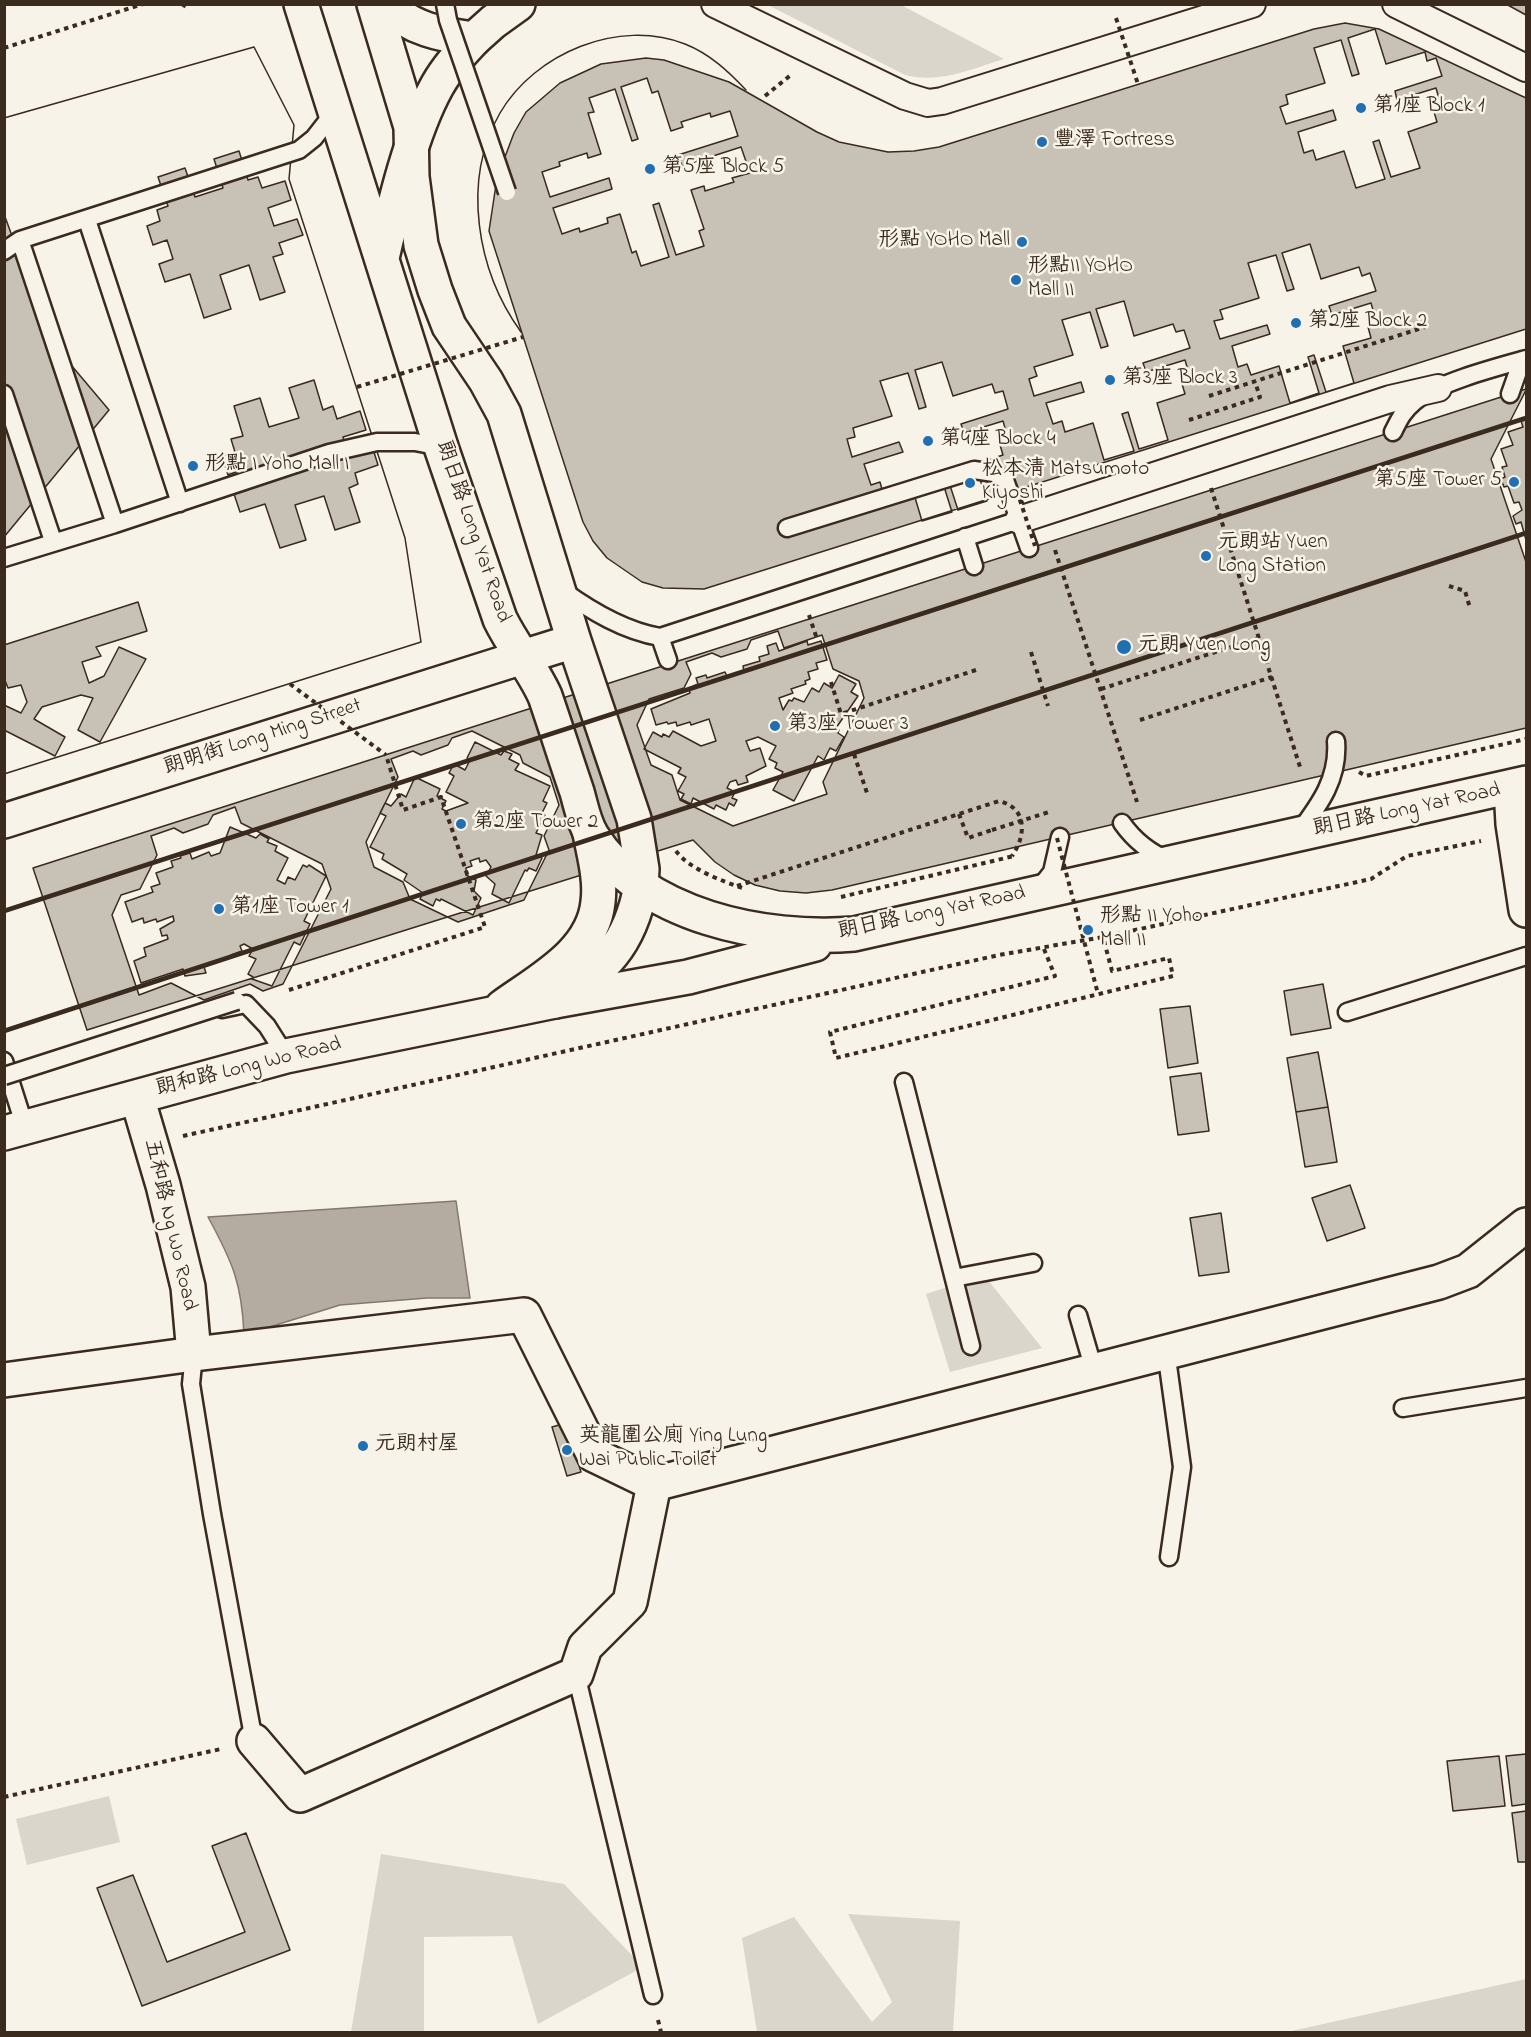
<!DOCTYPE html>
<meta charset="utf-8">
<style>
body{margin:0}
#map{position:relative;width:1531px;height:2037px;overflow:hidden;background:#f7f3e8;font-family:"Indie Flower",sans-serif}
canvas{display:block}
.frame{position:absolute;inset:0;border:6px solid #3b2a1e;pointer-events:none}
</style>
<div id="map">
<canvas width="1531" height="2037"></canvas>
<div class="frame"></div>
</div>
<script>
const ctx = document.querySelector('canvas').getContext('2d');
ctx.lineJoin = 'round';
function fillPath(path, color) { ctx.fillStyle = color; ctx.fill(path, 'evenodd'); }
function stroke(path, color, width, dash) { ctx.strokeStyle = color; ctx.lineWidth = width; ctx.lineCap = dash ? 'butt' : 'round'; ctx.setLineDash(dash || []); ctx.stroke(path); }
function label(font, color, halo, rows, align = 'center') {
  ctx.font = font + ' "Indie Flower","LXGW WenKai TC",sans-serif'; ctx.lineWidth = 5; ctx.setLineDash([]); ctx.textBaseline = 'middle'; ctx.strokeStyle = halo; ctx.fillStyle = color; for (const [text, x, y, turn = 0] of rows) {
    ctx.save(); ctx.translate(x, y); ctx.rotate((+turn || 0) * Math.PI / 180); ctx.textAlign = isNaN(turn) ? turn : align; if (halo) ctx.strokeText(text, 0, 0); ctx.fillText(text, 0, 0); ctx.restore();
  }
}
fillPath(new Path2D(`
 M 768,5 L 901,5 L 1004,59 C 971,69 939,84 905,75 Z
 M 984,1275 L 1042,1348 L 950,1372 L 926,1294 Z
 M 109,1796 L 120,1842 L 27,1865 L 16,1819 Z
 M 381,1854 L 564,1884 L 643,1967 L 538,2024 L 512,1936 L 424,1937 L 424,2032 L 351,2032 Z
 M 848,1914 L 960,1921 L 953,2032 L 757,2032 L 742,1938 L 794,1917 L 872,2022 L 892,2002 Z
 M 1526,1979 L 1526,2032 L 1287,2032 Z`), '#dbd6cb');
const water = new Path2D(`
 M 456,1201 L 470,1298 L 427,1298 L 340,1305 L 244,1335 C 242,1283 232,1261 208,1217 Z`);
fillPath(water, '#b4aca0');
stroke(water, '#84786c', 1.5);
const building = new Path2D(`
 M 1506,4 L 1526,4 L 1526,15 Z
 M 1345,23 L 1379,29 L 1526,98 L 1526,329 L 704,589 L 663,588 L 642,582 L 607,558 L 593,541 L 583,522 L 489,231 L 497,178 L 514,133 L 526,112 L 560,83 L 601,64 L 646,58 L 664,60 L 729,82 L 817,132 L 839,142 L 888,152 L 914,151 L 939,147 L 1314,29 Z
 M 1375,29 L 1386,64 L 1425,52 L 1427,61 L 1436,58 L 1442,76 L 1395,91 L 1397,100 L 1436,88 L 1442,110 L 1434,112 L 1437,122 L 1408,132 L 1420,168 L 1391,177 L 1379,140 L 1373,142 L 1385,179 L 1356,188 L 1344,151 L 1316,160 L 1313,150 L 1304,153 L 1298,132 L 1336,120 L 1333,110 L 1286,124 L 1280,107 L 1288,104 L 1286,95 L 1325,83 L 1314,48 L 1341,40 L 1352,76 L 1359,74 L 1348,38 Z
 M 254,47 L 294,125 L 289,179 L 405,538 L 421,642 L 4,774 L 4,118 Z
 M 254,47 L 294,125 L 289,179 L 405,538 L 421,642 L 4,774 L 4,118 Z
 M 647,78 L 652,93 L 658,91 L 671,131 L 683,127 L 681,122 L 710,113 L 711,117 L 730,111 L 738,136 L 678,155 L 682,166 L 741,147 L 750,173 L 732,178 L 734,182 L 705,191 L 704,186 L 691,190 L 704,229 L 699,231 L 704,246 L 676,255 L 659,203 L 653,205 L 669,257 L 641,266 L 636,251 L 632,253 L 620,214 L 607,218 L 608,223 L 580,232 L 579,228 L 562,234 L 553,208 L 612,189 L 609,178 L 550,197 L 542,172 L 560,166 L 559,162 L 587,153 L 588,158 L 601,154 L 588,113 L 594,112 L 589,98 L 615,89 L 632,141 L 638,139 L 621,87 Z
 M 239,151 L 248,180 L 258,177 L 262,188 L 285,181 L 291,200 L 268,208 L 274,226 L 297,219 L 303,235 L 279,243 L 283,254 L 273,257 L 285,292 L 260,300 L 249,265 L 220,275 L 231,309 L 204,318 L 190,274 L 165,282 L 159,264 L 173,259 L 167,240 L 153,245 L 147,226 L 160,221 L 157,210 L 168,206 L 158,177 L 185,168 L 195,197 L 223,188 L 214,159 Z
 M 4,214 L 50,340 L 109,410 L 4,537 Z
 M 1310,244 L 1321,279 L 1359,267 L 1362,276 L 1370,273 L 1376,291 L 1329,306 L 1332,315 L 1371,303 L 1377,324 L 1368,327 L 1371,338 L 1343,346 L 1354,383 L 1326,392 L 1314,355 L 1308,357 L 1319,393 L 1290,403 L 1279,366 L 1251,375 L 1247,364 L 1238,367 L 1232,346 L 1270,334 L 1267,325 L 1220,339 L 1214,321 L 1223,319 L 1220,310 L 1259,298 L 1248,263 L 1276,255 L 1287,291 L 1294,289 L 1282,253 Z
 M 1124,301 L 1134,336 L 1173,324 L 1176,332 L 1184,330 L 1190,348 L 1143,363 L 1146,372 L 1185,360 L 1191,381 L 1182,384 L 1185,394 L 1157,403 L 1168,440 L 1139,449 L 1128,412 L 1122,414 L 1134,451 L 1104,460 L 1093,423 L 1065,432 L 1062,421 L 1053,424 L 1046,403 L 1084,392 L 1081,382 L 1034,396 L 1029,379 L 1037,376 L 1034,367 L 1073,355 L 1062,320 L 1090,312 L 1101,348 L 1108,346 L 1096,309 Z
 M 942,362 L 953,396 L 992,384 L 995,393 L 1003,391 L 1008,409 L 961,424 L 964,433 L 1003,421 L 1009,442 L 1000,445 L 1003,455 L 975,464 L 987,501 L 958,510 L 946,473 L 940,474 L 952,512 L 922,521 L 911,484 L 883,493 L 880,482 L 871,485 L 864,464 L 903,452 L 899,442 L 852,457 L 847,439 L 855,437 L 853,428 L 892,416 L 880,381 L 908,373 L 919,409 L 926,407 L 915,370 Z
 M 314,380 L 323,410 L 333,406 L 337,419 L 360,411 L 366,430 L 343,437 L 349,457 L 373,449 L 378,465 L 355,473 L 358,484 L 349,488 L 360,522 L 335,530 L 324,496 L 295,505 L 306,540 L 280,548 L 265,504 L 240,512 L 234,494 L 248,490 L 241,470 L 228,475 L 222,456 L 235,452 L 231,439 L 243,436 L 234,406 L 260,398 L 269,427 L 299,418 L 289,388 Z
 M 1526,389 L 1526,728 L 832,890 L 806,893 L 780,891 L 755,885 L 734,875 L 715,862 L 693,840 L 87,1030 L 33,868 Z
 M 1526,390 L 1526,562 L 1491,459 Z
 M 1526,420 L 1526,540 L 1521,522 L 1516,524 L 1513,516 L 1522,510 L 1519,502 L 1514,503 L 1508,486 L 1504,487 L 1501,479 L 1505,477 L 1502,467 L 1507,466 L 1501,449 L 1513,445 L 1508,432 L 1523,427 L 1521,421 Z
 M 138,602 L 147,631 L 96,647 L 101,656 L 82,662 L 89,683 L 104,676 L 119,647 L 146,659 L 100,742 L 78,730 L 93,698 L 81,695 L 42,707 L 34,719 L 65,737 L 55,756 L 4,730 L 4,705 L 21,713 L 27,702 L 21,685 L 8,688 L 4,678 L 4,645 Z
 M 778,631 L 784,648 L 822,635 L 833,669 L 859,681 L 864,698 L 823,782 L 827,794 L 733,826 L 680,800 L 672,775 L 651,765 L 637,725 L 649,699 L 684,688 L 691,674 L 686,662 L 712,653 L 721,657 L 747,649 L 751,640 Z
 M 807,641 L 808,645 L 821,641 L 827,660 L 816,663 L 818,669 L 808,672 L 810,679 L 805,681 L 806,684 L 791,689 L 793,693 L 779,698 L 783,710 L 789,700 L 792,701 L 794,698 L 804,702 L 812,688 L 819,692 L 824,683 L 832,688 L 839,675 L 856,684 L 851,692 L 858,696 L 836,728 L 839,730 L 838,733 L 844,737 L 836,751 L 830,748 L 824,760 L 818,756 L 794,801 L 773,790 L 783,772 L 775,768 L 777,763 L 769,759 L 776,746 L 758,737 L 746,741 L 750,751 L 760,748 L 766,766 L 746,776 L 748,782 L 738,785 L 736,780 L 730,782 L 727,788 L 735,792 L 732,798 L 737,800 L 734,806 L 729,803 L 726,810 L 716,805 L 714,809 L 693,798 L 691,804 L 681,799 L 684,794 L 678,791 L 686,777 L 678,773 L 681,768 L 644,749 L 653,732 L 662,737 L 663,734 L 669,737 L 673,731 L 701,746 L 716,741 L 709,719 L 691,725 L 690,722 L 677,726 L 676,722 L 668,724 L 667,722 L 656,725 L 651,709 L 690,693 L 689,688 L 698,684 L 696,678 L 706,675 L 707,678 L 725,672 L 727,676 L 744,671 L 743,666 L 760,661 L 759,657 L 769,654 L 767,646 L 776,643 L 779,651 Z
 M 472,731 L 520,755 L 523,763 L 550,777 L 559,805 L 544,836 L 549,850 L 524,900 L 458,922 L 410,899 L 403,882 L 374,867 L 366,842 L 398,777 L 391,759 L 413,751 L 421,755 L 448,745 L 452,738 Z
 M 475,742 L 501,755 L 504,751 L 512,754 L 509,759 L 519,764 L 515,770 L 550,786 L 543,801 L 547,803 L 542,813 L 545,815 L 536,833 L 542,835 L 536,855 L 542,858 L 536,871 L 529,868 L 527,871 L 525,870 L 509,903 L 492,894 L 495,884 L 486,876 L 491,867 L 486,860 L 480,862 L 479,858 L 470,861 L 472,866 L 466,868 L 466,875 L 476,880 L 474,891 L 481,898 L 473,915 L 441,899 L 440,901 L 436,899 L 433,906 L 420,899 L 423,893 L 404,880 L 407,874 L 382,859 L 384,854 L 370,847 L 386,816 L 380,813 L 385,803 L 391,806 L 401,794 L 406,797 L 415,777 L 440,789 L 437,796 L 446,801 L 442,809 L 446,811 L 468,803 L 446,792 L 454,776 L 449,773 L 454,764 L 465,770 L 470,760 L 467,758 Z
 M 235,807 L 241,823 L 322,864 L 331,889 L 283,984 L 263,991 L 250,984 L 204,1000 L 171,983 L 139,995 L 112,915 L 121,895 L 140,889 L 157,855 L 151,836 L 174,828 L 183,833 L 208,824 L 213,815 Z
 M 230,827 L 256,838 L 260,834 L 269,839 L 267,842 L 277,846 L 275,851 L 288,858 L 277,880 L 285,884 L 288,877 L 295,880 L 303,865 L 307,867 L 309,865 L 326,876 L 304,921 L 310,924 L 300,945 L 294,942 L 272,986 L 252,979 L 253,977 L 248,974 L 256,959 L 249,956 L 253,949 L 244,944 L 240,946 L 242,951 L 231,955 L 231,957 L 204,967 L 206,973 L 185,976 L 183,969 L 141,983 L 134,961 L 146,956 L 144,948 L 168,939 L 167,935 L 162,936 L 160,929 L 174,921 L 173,916 L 157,922 L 156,919 L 144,923 L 143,918 L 132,922 L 125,902 L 153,892 L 151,887 L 160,884 L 156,873 L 173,867 L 171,861 L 181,858 L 180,856 L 190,853 L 192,859 L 209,852 L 211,856 L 220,853 Z
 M 1323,984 L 1331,1028 L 1291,1035 L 1284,991 Z
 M 1190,1006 L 1198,1063 L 1168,1068 L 1160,1009 Z
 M 1318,1052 L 1328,1107 L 1296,1112 L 1287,1058 Z
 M 1201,1073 L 1209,1131 L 1178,1135 L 1170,1077 Z
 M 1328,1107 L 1337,1162 L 1305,1167 L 1296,1112 Z
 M 1350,1185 L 1365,1228 L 1327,1241 L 1312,1198 Z
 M 1221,1213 L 1229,1272 L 1199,1276 L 1190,1218 Z
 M 566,1423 L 581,1472 L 567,1476 L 552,1427 Z
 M 1526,1754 L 1526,1804 L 1512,1806 L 1506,1756 Z
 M 1499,1756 L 1505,1806 L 1453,1811 L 1447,1761 Z
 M 1526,1811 L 1526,1862 L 1518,1862 L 1512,1813 Z
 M 246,1833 L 290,1950 L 142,2006 L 97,1888 L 133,1875 L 167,1962 L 245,1932 L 212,1846 Z`);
fillPath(building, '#c8c1b6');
stroke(building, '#3b2a1e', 1.5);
const service = new Path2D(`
 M 87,220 L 180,503
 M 20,240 L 115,524
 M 4,251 L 20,240 L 299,150 L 314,138 L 335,111
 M 4,394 L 53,541
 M 1510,394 L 1522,360
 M 1393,432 C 1399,420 1403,411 1414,402 C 1436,383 1497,367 1526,359
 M 787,528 L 974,470 L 994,473 L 1005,480 L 1029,548
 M 965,537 L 974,566
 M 4,558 L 115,524 L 329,453 L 377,442 L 415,442 L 441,447
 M 562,590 C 591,611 624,631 660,637 L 1019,520
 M 660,637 L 668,660
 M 1122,823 C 1134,840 1150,853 1170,861
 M 1299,832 C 1320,804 1339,778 1336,741
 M 1038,890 L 1052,872 L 1060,837
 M 222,1009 L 246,1004 L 267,1026 L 286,1056
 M 1347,1012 L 1526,956
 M 4,1061 L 25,1127
 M 904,1082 L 971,1346
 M 954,1278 L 1033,1263
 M 1078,1315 L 1094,1370
 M 1166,1351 L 1182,1467 L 1169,1557
 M 194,1354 L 191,1384 L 212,1514 L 254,1741
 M 1403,1408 L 1526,1388
 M 576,1674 L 653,1995`);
const pedestrian = new Path2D(`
 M 715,4 L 905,96 L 928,103 L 942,101 L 1252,4
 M 1396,4 L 1526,68
 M 1019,520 L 1390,399 L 1438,388`);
const minor = new Path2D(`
 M 1511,788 L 1513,824 L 1526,910
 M 4,821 L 523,657
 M 502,1007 C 539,980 593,953 598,902 C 601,879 594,855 590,833
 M 137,1097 L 163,1185 L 188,1287 L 194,1354
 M 4,1133 L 286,1056 L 555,1001 C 604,970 630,945 641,886
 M 4,1380 L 194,1354 L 524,1315 L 594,1455 L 654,1484
 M 254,1741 L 300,1795 L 576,1674 L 585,1647 L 630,1602 L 654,1484 L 1439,1282 L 1468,1271 L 1526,1225`);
const tertiary = new Path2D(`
 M 374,4 L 411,127 L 412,177 L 421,245 L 435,290 L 449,326 L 486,381 L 504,414 L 574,641 L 634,819 L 642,869 L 641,886
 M 386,4 C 410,29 442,35 474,39 L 493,22 L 518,4
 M 523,657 L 574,641`);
const secondary = new Path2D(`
 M 301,4 L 441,447 L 500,619 C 513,646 533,669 545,696 C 556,728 566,760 577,792 C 581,806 584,823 592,836 C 643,917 765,941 854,934 L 1526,783
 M 382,258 C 394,206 411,133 437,86 C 447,68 460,54 474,39
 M 555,1001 L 688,977 L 815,944`);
stroke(service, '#3b2a1e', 21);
stroke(pedestrian, '#3b2a1e', 30);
stroke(minor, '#3b2a1e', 38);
stroke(tertiary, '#3b2a1e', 38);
stroke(secondary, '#3b2a1e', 38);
stroke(new Path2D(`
 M 182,4 L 188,8
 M 4,48 L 143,4
 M 765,96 L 792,74
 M 1209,396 L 1425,327
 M 1189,420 L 1260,397 L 1255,382
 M 1211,488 L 1301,770
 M 1055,550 L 1137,802
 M 1449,586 L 1465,591 L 1470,608
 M 809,615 L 817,639
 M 1254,622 L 1316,602
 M 1031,652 L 1048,706
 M 831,682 L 841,714 L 976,670
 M 1101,689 L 1259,638
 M 1140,720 L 1272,677
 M 854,754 L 868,796
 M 1359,772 L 1366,776 L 1526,739
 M 959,814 L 968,838 L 992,830
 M 676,851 C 690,870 723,881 745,889
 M 737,886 L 999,801 C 1028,808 1026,836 1012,856
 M 841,897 L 1014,856
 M 1044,949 L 1055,976 L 830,1032 L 836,1058 L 1173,976 L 1169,958 L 1112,971 L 1103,937
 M 289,990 L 485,927 L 441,797 L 403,810 L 386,755
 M 183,1136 L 999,955 L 1103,937 L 1371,879 L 1407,856 L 1481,841
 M 4,1797 L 221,1749
 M 658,2020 L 661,2032`), '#3b2a1e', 4, [4.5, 4.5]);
stroke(service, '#f7f3e8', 16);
stroke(pedestrian, '#f7f3e8', 26);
stroke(minor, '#f7f3e8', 33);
stroke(tertiary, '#f7f3e8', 33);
stroke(secondary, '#f7f3e8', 33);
stroke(new Path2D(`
 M 521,332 C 477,271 461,181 500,113 C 535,53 619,18 685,44 C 710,54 728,71 746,90`), '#3b2a1e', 1.5);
stroke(new Path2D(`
 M 4,911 L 1526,418
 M 4,1031 L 1526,533`), '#3b2a1e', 4.5);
const serviceBridge = new Path2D(`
 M 445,4 L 448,20 L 507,192
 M 4,1076 L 237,1001`);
stroke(serviceBridge, '#3b2a1e', 21, []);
stroke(new Path2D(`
 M 1116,18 L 1138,84
 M 357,387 L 523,337
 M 1017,491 L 1035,546
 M 290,684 L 386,755
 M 992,830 L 1049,812
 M 1057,838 L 1098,994`), '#3b2a1e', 4, [4.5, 4.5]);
stroke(serviceBridge, '#f7f3e8', 16);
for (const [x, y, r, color] of [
 [1361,108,6,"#1f6fb2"],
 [1042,142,6,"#1f6fb2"],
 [650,169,6,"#1f6fb2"],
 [1022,242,6,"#1f6fb2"],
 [1016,280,6,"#1f6fb2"],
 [1296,323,6,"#1f6fb2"],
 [1110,380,6,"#1f6fb2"],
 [928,441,6,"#1f6fb2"],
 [193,466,6,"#1f6fb2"],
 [1514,482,6,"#1f6fb2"],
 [970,483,6,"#1f6fb2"],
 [1206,556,6,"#1f6fb2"],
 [1124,647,8,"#1f6fb2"],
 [775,726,6,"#1f6fb2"],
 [461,824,6,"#1f6fb2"],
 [219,909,6,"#1f6fb2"],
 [1088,930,6,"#1f6fb2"],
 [363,1446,6,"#1f6fb2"],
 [567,1450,6,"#1f6fb2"]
]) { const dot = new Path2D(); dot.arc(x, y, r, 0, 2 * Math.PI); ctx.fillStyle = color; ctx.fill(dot); stroke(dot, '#f7f3e8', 2); }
label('21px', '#3b2a1e', '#f7f3e8', [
 ["第1座 Block 1",1373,108],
 ["豐澤 Fortress",1054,142],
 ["第5座 Block 5",662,169],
 ["形點 YOHO Mall",1010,242,"right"],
 ["形點II YOHO",1028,268],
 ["Mall II",1028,292],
 ["第2座 Block 2",1308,323],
 ["第3座 Block 3",1122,380],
 ["第4座 Block 4",940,441],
 ["形點 I Yoho Mall I",205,466],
 ["松本清 Matsumoto",982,471],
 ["Kiyoshi",982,495],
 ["第5座 Tower 5",1502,482,"right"],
 ["元朗站 Yuen",1218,544],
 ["Long Station",1218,568],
 ["元朗 Yuen Long",1138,647],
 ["第3座 Tower 3",787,726],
 ["第2座 Tower 2",473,824],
 ["第1座 Tower 1",231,909],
 ["形點 II Yoho",1100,918],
 ["Mall II",1100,942],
 ["英龍圍公廁 Ying Lung",579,1438],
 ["Wai Public Toilet",579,1462],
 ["元朗村屋",375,1446]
], 'left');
label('21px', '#3b2a1e', '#f7f3e8', [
 ["朗日路 Long Yat Road",472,532,71],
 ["朗明街 Long Ming Street",263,738,-18],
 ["朗日路 Long Yat Road",1407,811,-12],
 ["朗日路 Long Yat Road",932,914,-12],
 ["朗和路 Long Wo Road",249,1068,-14],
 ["五和路 Ng Wo Road",169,1225,77]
]);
</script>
